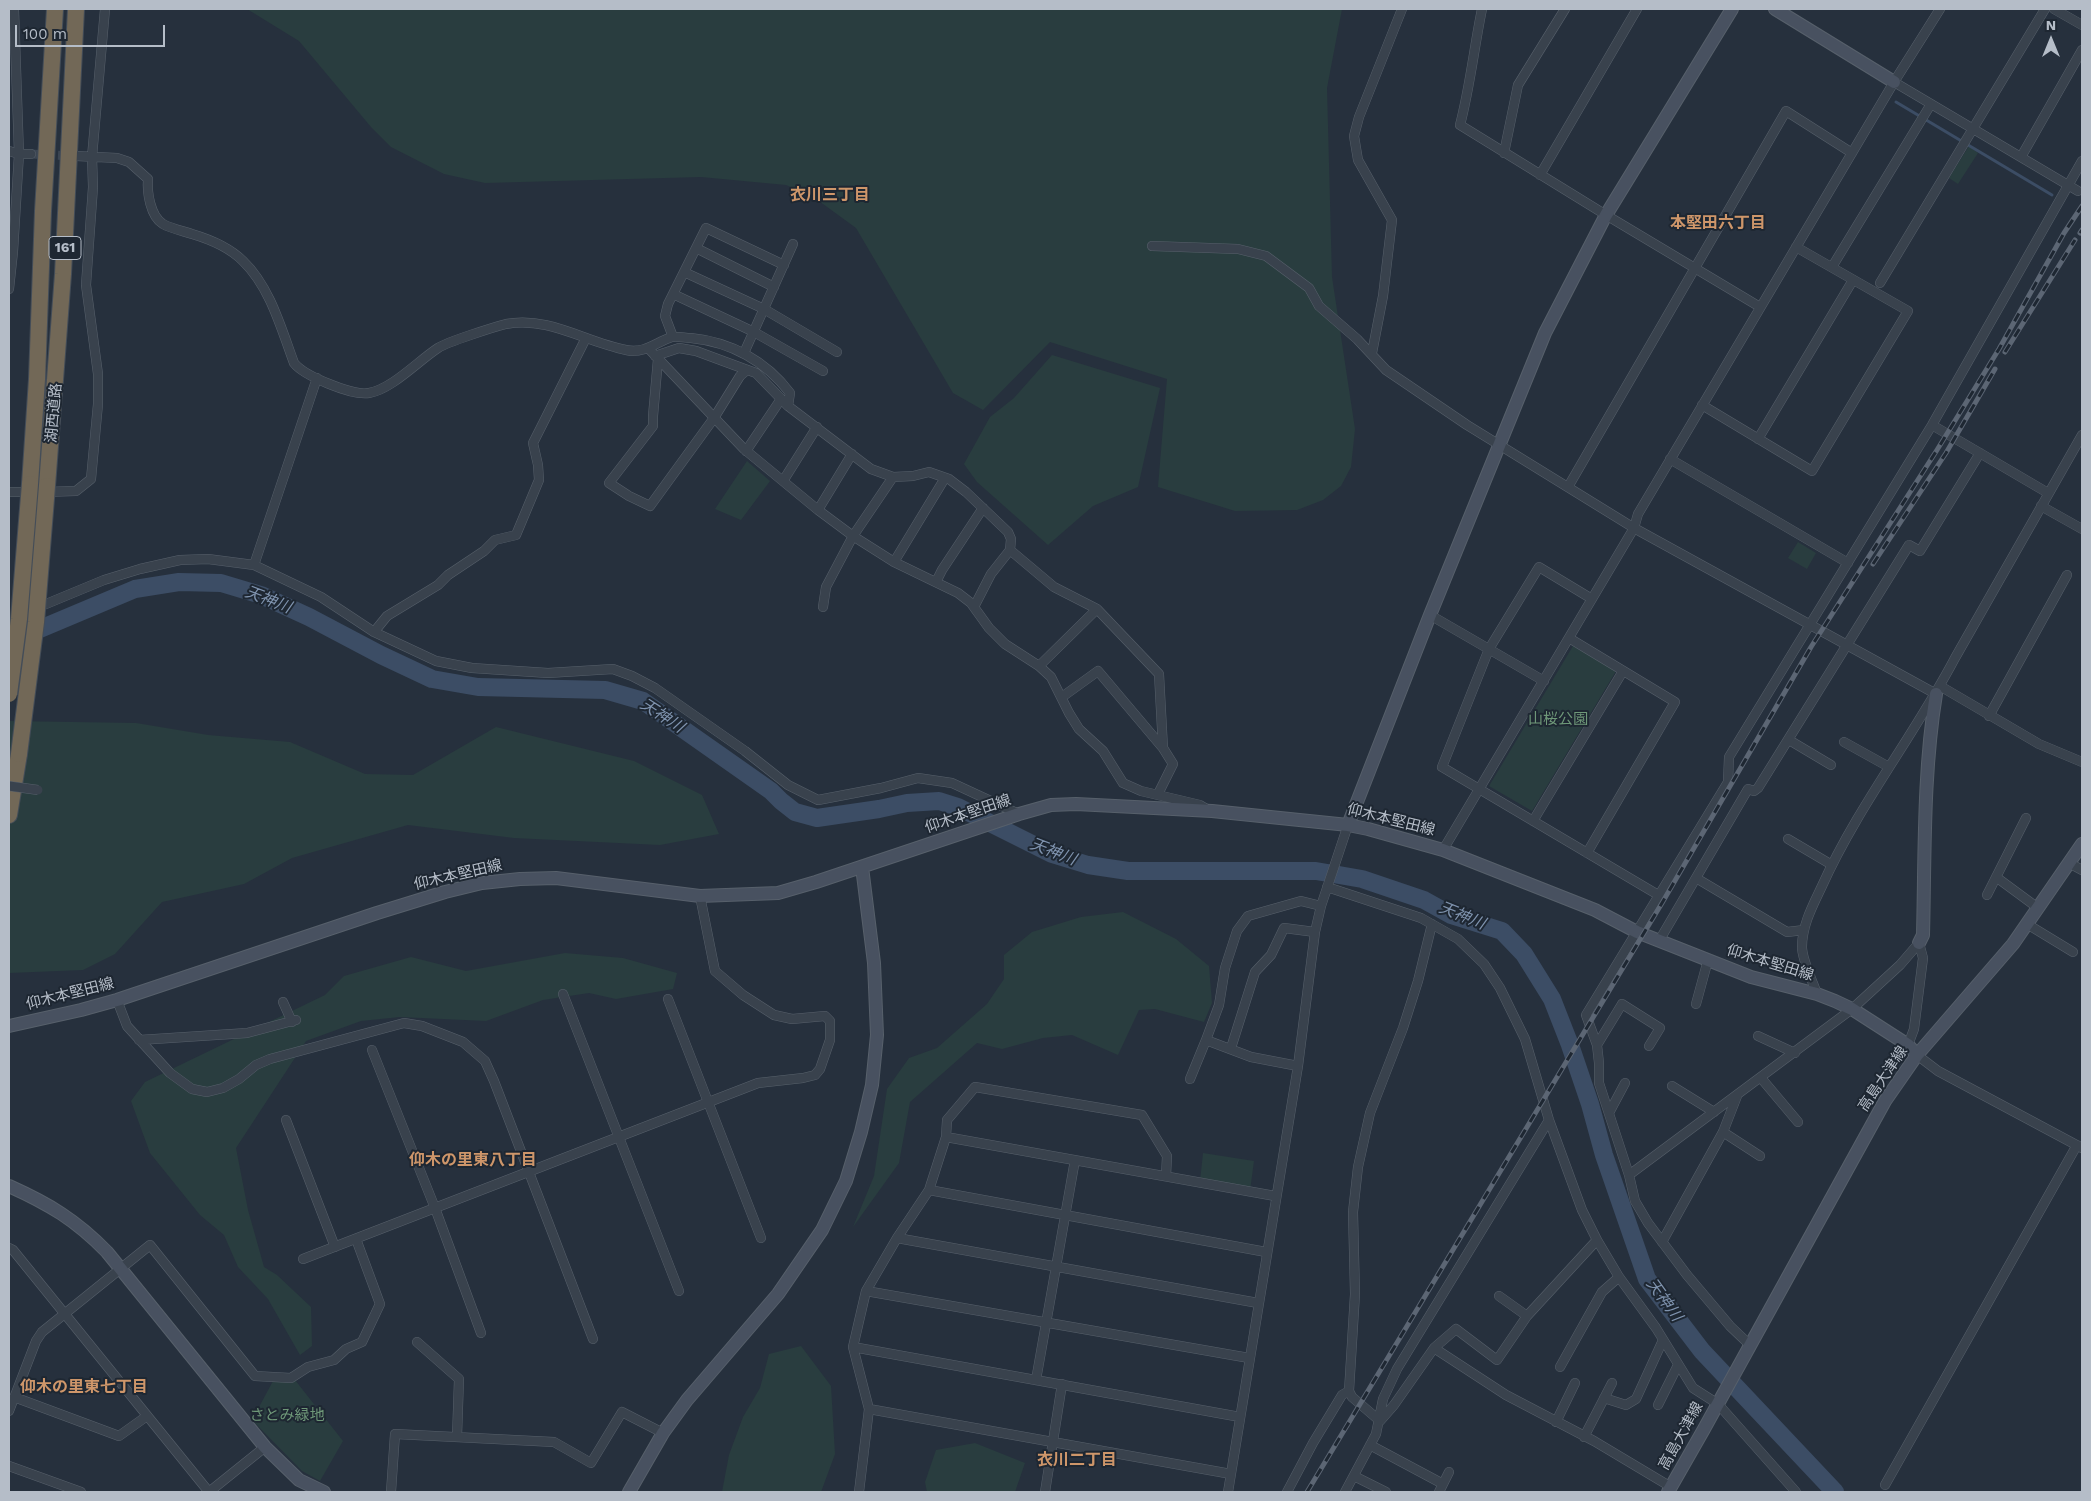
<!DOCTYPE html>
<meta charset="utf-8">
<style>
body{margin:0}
#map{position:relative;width:2091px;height:1501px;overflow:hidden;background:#26303d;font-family:"Work Sans",sans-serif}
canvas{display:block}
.frame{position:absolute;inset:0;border:10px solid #b5bdc8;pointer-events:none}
.north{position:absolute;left:2026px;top:15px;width:50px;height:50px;-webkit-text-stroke:4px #1e2732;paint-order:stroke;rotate:0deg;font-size:14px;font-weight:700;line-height:20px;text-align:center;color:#b5bdc8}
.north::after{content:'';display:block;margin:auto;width:18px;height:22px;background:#b5bdc8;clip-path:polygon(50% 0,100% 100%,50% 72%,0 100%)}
.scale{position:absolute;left:15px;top:25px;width:150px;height:22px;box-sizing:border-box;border:2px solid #b5bdc8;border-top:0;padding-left:6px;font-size:15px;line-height:18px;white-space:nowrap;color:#b5bdc8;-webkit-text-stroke:4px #1e2732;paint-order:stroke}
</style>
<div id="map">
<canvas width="2091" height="1501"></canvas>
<div class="frame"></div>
<div class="north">N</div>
<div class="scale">100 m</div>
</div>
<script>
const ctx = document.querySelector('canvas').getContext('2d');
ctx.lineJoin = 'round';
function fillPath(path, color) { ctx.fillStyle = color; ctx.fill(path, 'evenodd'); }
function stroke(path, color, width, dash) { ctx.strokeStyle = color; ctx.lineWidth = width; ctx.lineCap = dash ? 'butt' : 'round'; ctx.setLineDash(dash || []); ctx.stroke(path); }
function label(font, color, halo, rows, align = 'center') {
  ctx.font = font + ' "Work Sans","Noto Sans JP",sans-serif'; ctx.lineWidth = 4; ctx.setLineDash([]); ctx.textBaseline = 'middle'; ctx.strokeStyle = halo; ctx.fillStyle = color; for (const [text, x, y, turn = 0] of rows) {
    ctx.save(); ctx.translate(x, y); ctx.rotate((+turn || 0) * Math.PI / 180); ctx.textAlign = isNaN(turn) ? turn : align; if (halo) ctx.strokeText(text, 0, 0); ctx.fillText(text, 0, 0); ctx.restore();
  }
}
fillPath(new Path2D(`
 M 247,9 L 1342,9 L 1327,88 L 1332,277 L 1355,429 L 1351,467 L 1341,486 L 1323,500 L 1297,510 L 1235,511 L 1158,487 L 1167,379 L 1050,342 L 983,410 L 953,393 L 856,228 L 812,196 L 786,185 L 701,177 L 485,183 L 444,174 L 391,147 L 371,127 L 299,41 Z
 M 1969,146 L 1978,153 L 1958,184 L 1949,178 Z
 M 1052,355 L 1160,388 L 1138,487 L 1093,506 L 1048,545 L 977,482 L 964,464 L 990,417 L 1014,398 Z
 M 747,461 L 770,481 L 741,520 L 715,509 Z
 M 1798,542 L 1816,553 L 1807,569 L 1788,558 Z
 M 1573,646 L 1616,671 L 1532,811 L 1489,786 Z
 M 9,721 L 136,723 L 208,735 L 290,742 L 365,774 L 413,775 L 496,727 L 634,761 L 702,795 L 719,834 L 660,845 L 514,838 L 408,825 L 292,858 L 244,884 L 162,902 L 115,954 L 83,970 L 9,973 Z
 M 1123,912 L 1176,939 L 1209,966 L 1212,1003 L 1204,1022 L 1155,1009 L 1139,1010 L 1118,1055 L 1072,1035 L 1043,1038 L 1002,1049 L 977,1043 L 910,1102 L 899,1163 L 853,1227 L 874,1176 L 887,1089 L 909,1058 L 937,1048 L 987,1004 L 1004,979 L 1004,955 L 1032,932 L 1081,917 Z
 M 565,953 L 623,958 L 677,973 L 673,989 L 616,999 L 589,993 L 543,1000 L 486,1021 L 400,1017 L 361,1021 L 306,1041 L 236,1148 L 248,1210 L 264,1267 L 277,1275 L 311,1307 L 312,1346 L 300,1355 L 268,1299 L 238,1267 L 224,1235 L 200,1215 L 150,1153 L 131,1101 L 145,1082 L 325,995 L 344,976 L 411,957 L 466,971 Z
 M 1203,1153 L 1254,1161 L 1250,1191 L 1200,1181 Z
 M 801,1346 L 831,1386 L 835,1454 L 821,1492 L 722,1492 L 729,1455 L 743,1417 L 760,1388 L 769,1354 Z
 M 295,1380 L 343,1441 L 320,1481 L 302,1471 L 252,1420 L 273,1381 Z
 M 975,1443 L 1025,1463 L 1015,1492 L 927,1492 L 925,1482 L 936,1450 Z`), '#293d3f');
stroke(new Path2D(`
 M 1896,102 L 2052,195`), '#3c4d65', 3);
stroke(new Path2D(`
 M 9,642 L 135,589 L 179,582 L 221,583 L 261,595 L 309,617 L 381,655 L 432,679 L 478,687 L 605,690 L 643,701 L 771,791 L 781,801 L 795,812 L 817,818 L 879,809 L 907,803 L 939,801 L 958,807 L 1052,854 L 1088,865 L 1128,871 L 1316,871 L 1362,879 L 1424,900 L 1451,915 L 1502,931 L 1524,954 L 1552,999 L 1570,1045 L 1590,1104 L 1604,1155 L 1647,1279 L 1702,1351 L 1835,1492`), '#3c4d65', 18);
stroke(new Path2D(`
 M 31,154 L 71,156`), '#3b4552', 9, [9, 4.5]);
const street = new Path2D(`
 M 1482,9 C 1474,48 1470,87 1460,125 L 1606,215 L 1760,307
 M 2054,9 L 2082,25
 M 1894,82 L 2078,191
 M 9,151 L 19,154 L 31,154
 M 1504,153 L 1518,85 L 1565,9
 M 76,156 L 117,158 L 129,162 L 148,179 C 147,192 150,216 163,224 C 172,229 183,231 192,234 C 209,239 230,248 243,261 C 270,287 281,328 294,363 C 304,376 353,396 369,393 C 392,389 418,361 438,348 C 447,342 494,327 506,324 C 549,316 585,342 626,350 C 645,354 656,342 672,337 C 678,336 685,338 691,338 C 731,342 766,361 790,393 L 788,406 L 871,469 L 893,477 L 913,476 L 929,472 L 949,479 L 966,492 L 1008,532 L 1011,539 L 1010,550 L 1054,587 L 1097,609
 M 2021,157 L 2082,50
 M 1540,175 L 1637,9
 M 1152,246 L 1238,249 L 1266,256 L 1309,288 L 1319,306 L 1357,339 L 1386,370 L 1467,425 L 1634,528 L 1936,694
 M 696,248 L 774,287
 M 1832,267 L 1931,104
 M 684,272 L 764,309 L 837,352
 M 1880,283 L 2045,9
 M 9,289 L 13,252 L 19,154 L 14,9
 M 673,294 L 754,332 L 823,371
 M 673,337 L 665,316 L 668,304 L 706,228 L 784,265
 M 649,349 L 744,449 L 818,510 L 853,536 L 894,562 L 958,593 L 971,603 L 989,628 L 1005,644 L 1039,666 L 1051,677 L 1069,713 L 1079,729 L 1103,751 L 1123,783 L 1141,791 L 1200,805 L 1205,808
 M 744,353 L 793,244
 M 1372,353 L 1383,296 L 1392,220 L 1358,160 L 1354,136 L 1359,117 L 1402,9
 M 655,356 L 679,348 L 696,351 L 742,368 L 756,373 L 788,406
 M 658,359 L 653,416 L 653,426 L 609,483 L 629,496 L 650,506 L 714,418 L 740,376 L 747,370
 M 1702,405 L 1812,471 L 1908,311 L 1796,247
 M 1932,425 L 2048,493
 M 1758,439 L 1853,280
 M 746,451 L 781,399
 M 1670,459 L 1848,563
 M 783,481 L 817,427
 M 1568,487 L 1786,111 L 1852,153
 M 9,492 L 31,492
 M 44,492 L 76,491 L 91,479 L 98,404 L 98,374 L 86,285 L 93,187 L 92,157 L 105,9
 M 2041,506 L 2082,529
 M 818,510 L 852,454
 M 894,562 L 945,478
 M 254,565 L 317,378
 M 936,582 L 942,570 L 983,508
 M 1592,599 L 1539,567 L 1489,649 L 1442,767 L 1660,896
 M 823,607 L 826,587 L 853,536 L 893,477
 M 974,607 L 991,574 L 1010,550
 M 34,609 L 104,580 L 140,569 L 180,560 L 208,559 L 254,565 L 321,597 L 374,632 L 436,661 L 472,668 L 548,673 L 613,669 L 632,676 L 655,688 L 745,751 L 788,785 L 818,800 L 881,788 L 918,778 L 952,783 L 1019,814
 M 1430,615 L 1544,681
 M 374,632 L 387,616 L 438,585 L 448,575 L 484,551 L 495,540 L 516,535 L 539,480 L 538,465 L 533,443 L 586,338
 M 1569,638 L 1675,702 L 1587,853
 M 1039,666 L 1097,609 L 1159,674 L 1163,748 L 1173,764 L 1158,794
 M 1940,686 L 2039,744 L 2082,762
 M 1062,697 L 1098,671 L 1163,748
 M 1989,716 L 2067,575
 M 1789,740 L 1831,765
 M 1844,742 L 1889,767
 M 1533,821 L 1623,671
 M 1788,839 L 1832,865
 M 1443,850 L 1634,528 L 1638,514 L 1894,82 L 1940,9
 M 2069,863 L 2082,870
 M 1996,877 L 2038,908
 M 1696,878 L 1787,932 L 1804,930
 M 1327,887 L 1421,918 L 1458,939 L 1484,964 L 1500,988 L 1525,1039 L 1549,1120 L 1582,1210 L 1597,1240 L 1619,1277 L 1656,1328 L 1693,1388 L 1718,1404 L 1796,1492
 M 1987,895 L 2026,818
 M 2027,924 L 2073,952
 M 1659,941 L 1748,789 L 1754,791 L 1758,788 L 1909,545 L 1920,551 L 1980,453
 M 563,994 L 679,1291
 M 1817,994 C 1813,982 1802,960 1802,947 C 1802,925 1813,905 1822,886 C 1858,806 1914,736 1955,658 L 2082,435
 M 668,999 L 761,1238
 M 117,1000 L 127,1026 L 170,1073 L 192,1089 L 207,1092 L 223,1088 L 239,1079 L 256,1065 L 270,1059 L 404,1023 L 422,1026 L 463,1042 L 485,1061 L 494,1081 L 593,1339
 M 283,1002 L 292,1022
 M 1696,1004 L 1708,960
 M 1758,1036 L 1795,1053
 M 139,1040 L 247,1033 L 296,1020
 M 1597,1045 L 1586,1015 L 1728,782 L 1729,757 L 1932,425 L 2082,161
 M 1908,1045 L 1914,1029 L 1923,958 L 1919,943
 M 1649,1046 L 1660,1028 L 1622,1004 L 1597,1045 L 1599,1063 L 1599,1083 L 1629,1175 L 1635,1201 L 1648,1223 L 1687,1275 L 1730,1326 L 1750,1345
 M 1231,1048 L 1255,972 L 1271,955 L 1284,928 L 1315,932
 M 372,1050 L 435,1208 L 481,1333
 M 1917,1055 L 1938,1071 L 2082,1148
 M 1298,1066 L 1251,1057 L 1206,1040 L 1219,1005 L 1225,968 L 1237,931 L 1248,916 L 1301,901 L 1321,906
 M 1761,1078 L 1798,1122
 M 1190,1079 L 1206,1040
 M 1672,1086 L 1714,1112
 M 1609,1113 L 1625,1083
 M 286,1120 L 335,1247
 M 1723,1132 L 1760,1156
 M 946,1137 L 1275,1196
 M 1629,1175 L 1852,1009 L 1900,965 L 1919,943
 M 929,1190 L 1266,1252
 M 897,1238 L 1258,1303
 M 1662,1242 L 1723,1132 L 1737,1096
 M 9,1248 L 13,1250 L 209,1492
 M 303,1259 L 758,1083 L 803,1078 L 815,1075 L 820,1069 L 830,1040 L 830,1021 L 825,1016 L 792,1019 L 774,1015 L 743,995 L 715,971 L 700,896
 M 866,1291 L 1249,1358
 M 1499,1296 L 1527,1316
 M 417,1342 L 459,1379 L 457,1437
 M 853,1347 L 1240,1417
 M 1434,1348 L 1506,1395 L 1594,1441 L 1671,1487
 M 1560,1367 L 1602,1292 L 1619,1277
 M 1036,1380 L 1075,1160
 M 14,1397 L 119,1436 L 147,1416
 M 1604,1398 L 1626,1405 L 1636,1399 L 1663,1340
 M 1658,1405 L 1678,1365
 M 869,1409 L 1231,1474
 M 9,1411 L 36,1341 L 42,1332 L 150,1245 L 255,1376 L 291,1378 L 308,1367 L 334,1360 L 346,1349 L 362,1342 L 380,1304 L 356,1239
 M 1380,1421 L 1352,1397 L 1349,1391 L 1355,1294 L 1353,1212 L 1358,1167 L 1370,1113 L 1403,1028 L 1418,981 L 1432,924
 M 1380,1421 L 1394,1405 L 1434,1348 L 1456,1329 L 1497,1360 L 1527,1316 L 1597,1240
 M 1556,1422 L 1575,1383
 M 1584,1437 L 1612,1383
 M 1370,1445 L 1443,1484
 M 9,1466 L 81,1492
 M 1354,1476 L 1386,1492
 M 1885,1485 L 2077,1145
 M 209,1492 L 265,1447
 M 391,1492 L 395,1434 L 554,1442 L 591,1463 L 622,1412 L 663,1433
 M 859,1492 L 869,1409 L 853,1347 L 866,1291 L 897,1238 L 929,1190 L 946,1137 L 947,1120 L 975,1087 L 1142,1115 L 1167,1156 L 1166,1176
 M 1045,1492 L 1062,1384
 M 1228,1492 L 1298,1066 L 1315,932 L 1321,906 L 1348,825
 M 1287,1492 L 1313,1443 L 1342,1395 L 1349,1391
 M 1345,1492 L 1376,1434 L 1383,1399 L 1397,1369 L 1549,1120
 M 1439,1492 L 1449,1472`);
const secondary = new Path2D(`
 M 1775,9 L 1894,82
 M 1348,825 L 1430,615 L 1545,333 L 1606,215 L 1732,9
 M 1919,943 L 1923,935 C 1925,855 1923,773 1936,694
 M 9,1026 L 81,1010 L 117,1000 L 377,913 L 445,892 L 482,883 L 520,879 L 556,878 L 700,896 L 778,893 L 816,882 L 1019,814 L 1051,805 L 1076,804 L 1212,811 L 1348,825 L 1368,829 L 1443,850 L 1595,910 L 1637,932 L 1751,977 L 1817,994 L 1835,1001 L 1852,1009 L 1908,1045 L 1917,1055
 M 9,1186 C 49,1204 76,1220 107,1252 L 265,1447 L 299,1480 L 324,1492
 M 629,1492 L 663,1433 L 687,1400 L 778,1294 L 822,1230 L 846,1181 L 861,1132 L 872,1085 L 877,1035 L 874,963 L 862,867
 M 1668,1492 L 1704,1429 L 1885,1101 L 1917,1055 L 2013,944 L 2082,844`);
const highway = new Path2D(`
 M 30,484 L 37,379 L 43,211 L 55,9
 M 47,486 L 63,274 L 76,9
 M 9,815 L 19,754`);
stroke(street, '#57606b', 10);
stroke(secondary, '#57606b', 14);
stroke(highway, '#444d58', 18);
stroke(street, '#39424d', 9);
stroke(secondary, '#485160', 12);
stroke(highway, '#726857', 16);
const rail = new Path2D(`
 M 2080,233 L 2082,230
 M 2005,352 L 2075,240
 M 1873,564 L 1946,453 L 1995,369
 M 1307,1492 L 1662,903 L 1811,647 L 1937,450 L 1999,349 L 2064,233 L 2082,206`);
stroke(rail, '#5c6674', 5);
stroke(rail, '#1e2732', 3, [9]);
const streetBridge = new Path2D(`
 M 9,786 L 38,790`);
const highwayBridge = new Path2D(`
 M 9,694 L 19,619 L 30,484
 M 19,754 L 36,622 L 47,486`);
stroke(streetBridge, '#57606b', 10, []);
stroke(highwayBridge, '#444d58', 18, []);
stroke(streetBridge, '#39424d', 9);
stroke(highwayBridge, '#726857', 16);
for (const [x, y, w] of [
 [65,248,32]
]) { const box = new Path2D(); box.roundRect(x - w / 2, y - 11.5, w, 23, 4); ctx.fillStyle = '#1e2732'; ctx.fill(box); stroke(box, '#b5bdc8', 1); }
label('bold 14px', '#b5bdc8', null, [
 ["161",65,248]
]);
label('15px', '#b5bdc8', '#1e2732', [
 ["湖西道路",54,413,-85],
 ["仰木本堅田線",968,814,-19],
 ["仰木本堅田線",1391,820,14],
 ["仰木本堅田線",458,875,-13],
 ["仰木本堅田線",1770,963,17],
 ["仰木本堅田線",70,994,-14],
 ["高島大津線",1883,1079,-56],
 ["高島大津線",1681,1436,-61]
]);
label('15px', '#6e9778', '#1e2732', [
 ["山桜公園",1558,720],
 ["さとみ緑地",287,1416]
]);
label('bold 16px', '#ce966a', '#1e2732', [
 ["衣川三丁目",830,195],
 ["本堅田六丁目",1718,223],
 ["仰木の里東八丁目",473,1160],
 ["仰木の里東七丁目",84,1387],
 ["衣川二丁目",1077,1460]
]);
label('italic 16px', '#7f93ae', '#1e2732', [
 ["天神川",268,600,21],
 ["天神川",662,716,33],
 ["天神川",1053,852,21],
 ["天神川",1462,916,22],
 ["天神川",1664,1300,54]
]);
</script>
